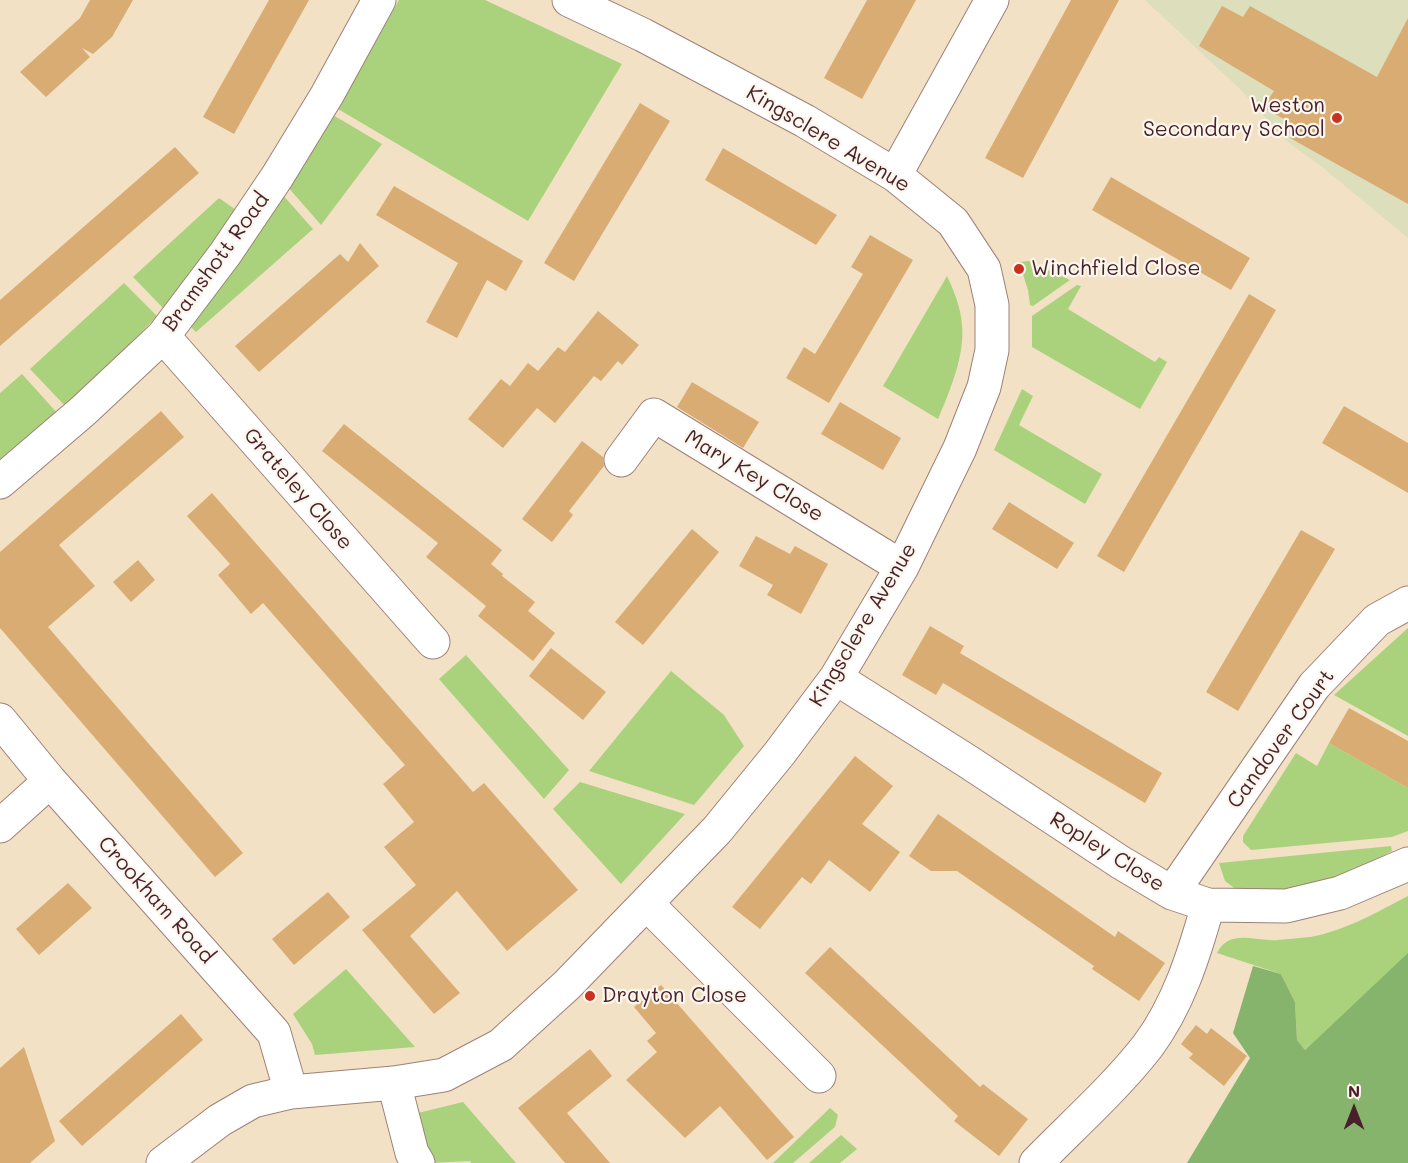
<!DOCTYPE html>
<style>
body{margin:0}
#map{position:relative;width:1408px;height:1163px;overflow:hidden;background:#f3e1c5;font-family:Mali,sans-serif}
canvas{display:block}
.north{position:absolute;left:1324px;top:1079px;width:60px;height:60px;-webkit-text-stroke:4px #fbf7ec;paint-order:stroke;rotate:0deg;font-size:16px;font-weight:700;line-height:24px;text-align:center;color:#4a1f2b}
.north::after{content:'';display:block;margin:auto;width:21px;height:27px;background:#4a1f2b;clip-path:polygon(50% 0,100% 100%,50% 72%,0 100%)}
</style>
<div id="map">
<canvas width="1408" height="1163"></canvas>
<div class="north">N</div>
</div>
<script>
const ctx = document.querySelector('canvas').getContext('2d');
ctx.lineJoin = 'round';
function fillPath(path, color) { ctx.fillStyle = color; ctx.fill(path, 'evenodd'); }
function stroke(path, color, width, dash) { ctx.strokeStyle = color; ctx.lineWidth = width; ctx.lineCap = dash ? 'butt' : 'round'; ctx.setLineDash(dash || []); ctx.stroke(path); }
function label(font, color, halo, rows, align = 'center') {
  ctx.font = font + ' Mali,sans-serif'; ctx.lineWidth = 4.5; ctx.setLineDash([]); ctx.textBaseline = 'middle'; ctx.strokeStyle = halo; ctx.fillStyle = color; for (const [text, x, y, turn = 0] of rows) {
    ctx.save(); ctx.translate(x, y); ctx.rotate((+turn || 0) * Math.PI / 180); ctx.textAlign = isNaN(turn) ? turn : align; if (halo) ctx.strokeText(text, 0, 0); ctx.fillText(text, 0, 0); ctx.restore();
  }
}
fillPath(new Path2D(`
 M 1145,0 L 1408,0 L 1408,238 L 1322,167 L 1284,139 L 1242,91 Z`), '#dcdebc');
fillPath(new Path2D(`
 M 399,0 L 485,0 L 622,64 L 528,221 L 338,109 Z
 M 333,115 L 382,144 L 321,225 L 287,186 Z
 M 281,193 L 313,229 L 196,332 L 186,322 Z
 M 219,198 L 239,212 L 164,309 L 133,277 Z
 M 1029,261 L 1070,280 L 1033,306 L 1030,305 L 1028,290 L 1019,262 Z
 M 947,276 C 954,291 961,308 962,325 C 965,355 950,391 938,419 L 883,386 Z
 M 124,283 L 157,316 L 67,408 L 30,369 Z
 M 1077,285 L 1081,286 L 1068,309 L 1155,362 L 1159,357 L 1167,362 L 1140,409 L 1032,347 L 1032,316 Z
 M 22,374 L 59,415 L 0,465 L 0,393 Z
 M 1022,389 L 1033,396 L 1019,425 L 1102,474 L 1085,504 L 994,450 Z
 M 1408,628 L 1408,736 L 1334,695 Z
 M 466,655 L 569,770 L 544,799 L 439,679 Z
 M 671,671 L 724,715 L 744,746 L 694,805 L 589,771 Z
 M 1329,743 L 1408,788 L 1408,831 L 1392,837 L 1251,850 L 1243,842 L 1243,836 L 1296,753 L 1317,766 Z
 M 580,782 L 685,814 L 621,884 L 553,809 Z
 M 1391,846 L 1392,851 L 1350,873 L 1280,894 L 1238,891 L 1225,881 L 1219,863 Z
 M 1408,896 L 1408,954 L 1305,1050 L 1297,1040 L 1295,1002 L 1281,974 L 1217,953 C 1230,928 1255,942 1278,940 C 1289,939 1300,938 1310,937 C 1345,931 1377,912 1408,896 Z
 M 346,969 L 415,1047 L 315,1055 L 312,1044 L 293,1014 Z
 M 463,1102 L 516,1163 L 471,1163 L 470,1161 L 430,1163 L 418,1113 Z
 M 830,1108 L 838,1115 L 835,1127 L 793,1163 L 773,1163 Z
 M 841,1135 L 857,1149 L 840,1163 L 809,1163 Z`), '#aad27d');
fillPath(new Path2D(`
 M 1408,953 L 1408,1163 L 1187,1163 L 1250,1058 L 1233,1033 L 1253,966 L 1281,974 L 1295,1002 L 1297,1040 L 1305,1050 Z`), '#87b46c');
fillPath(new Path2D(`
 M 90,0 L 133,0 L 112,37 L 93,54 L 82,48 L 90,57 L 46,97 L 20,72 L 80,18 Z
 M 269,0 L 309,0 L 234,134 L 203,117 Z
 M 867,0 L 916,0 L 862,99 L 824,78 Z
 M 1071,0 L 1119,0 L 1023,178 L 985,158 Z
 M 1222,6 L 1243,17 L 1250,6 L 1377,77 L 1408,18 L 1408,204 L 1290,138 L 1296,126 L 1263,107 L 1274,91 L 1199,46 Z
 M 640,103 L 670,121 L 574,281 L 544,263 Z
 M 175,147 L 199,173 L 0,346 L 0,300 Z
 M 723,148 L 837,215 L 816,245 L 705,180 Z
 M 1111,177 L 1250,258 L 1231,290 L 1092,210 Z
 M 394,186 L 523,261 L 506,291 L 487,280 L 457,338 L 426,322 L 458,263 L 376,215 Z
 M 870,235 L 913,260 L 829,403 L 786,378 L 804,347 L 815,354 L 863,274 L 851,267 Z
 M 360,243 L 379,266 L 259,372 L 235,346 L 340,254 L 348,262 Z
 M 1249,294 L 1276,310 L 1124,572 L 1097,556 Z
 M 598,311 L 639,345 L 622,365 L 618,361 L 601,381 L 594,376 L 555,423 L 537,408 L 503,448 L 468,419 L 501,379 L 510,386 L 528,363 L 538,371 L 558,347 L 565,352 Z
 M 692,382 L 759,422 L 743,448 L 677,407 Z
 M 840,402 L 901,438 L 883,470 L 821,434 Z
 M 1344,406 L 1408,443 L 1408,493 L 1322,443 Z
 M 161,411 L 184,437 L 59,545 L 95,586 L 48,627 L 243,853 L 215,877 L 0,628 L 0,552 Z
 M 344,424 L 502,550 L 491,564 L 503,574 L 502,576 L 535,602 L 528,611 L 555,633 L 533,661 L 478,616 L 486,606 L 426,557 L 438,543 L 322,451 Z
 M 582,441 L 603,457 L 604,466 L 569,511 L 573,515 L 552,542 L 522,519 Z
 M 212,493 L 473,792 L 484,783 L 578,890 L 507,951 L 457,891 L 410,936 L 460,993 L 434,1014 L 362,930 L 416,885 L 384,847 L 414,822 L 383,784 L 405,765 L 263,603 L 251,614 L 218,575 L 230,564 L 187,516 Z
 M 1009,502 L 1074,543 L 1057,569 L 992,529 Z
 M 692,529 L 719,552 L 643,645 L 615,622 Z
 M 1301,530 L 1335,549 L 1238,711 L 1206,692 Z
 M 756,536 L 790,554 L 795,546 L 828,564 L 801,614 L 767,595 L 773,585 L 739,566 Z
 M 138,560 L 155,580 L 131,602 L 113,582 Z
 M 930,626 L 964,646 L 960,653 L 1162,773 L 1145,803 L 943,683 L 936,695 L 902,675 Z
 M 551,648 L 606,692 L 583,720 L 529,676 Z
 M 1349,708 L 1408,741 L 1408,788 L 1329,743 Z
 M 855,756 L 893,786 L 862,824 L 900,852 L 870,892 L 829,860 L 811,884 L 802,877 L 760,929 L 732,907 Z
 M 938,814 L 1115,937 L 1118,931 L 1165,963 L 1139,1001 L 1092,969 L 1094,966 L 957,871 L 931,871 L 909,856 Z
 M 68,883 L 92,908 L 39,955 L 16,929 Z
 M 328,892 L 350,917 L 294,965 L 272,939 Z
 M 830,947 L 980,1087 L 983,1084 L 1028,1119 L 999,1156 L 954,1121 L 958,1116 L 805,973 Z
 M 661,985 L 794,1137 L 767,1160 L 720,1106 L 685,1138 L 626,1080 L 657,1052 L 647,1041 L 656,1033 L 634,1007 Z
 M 181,1014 L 203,1040 L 82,1146 L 59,1121 Z
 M 1196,1025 L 1207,1034 L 1211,1028 L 1247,1056 L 1224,1086 L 1189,1058 L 1193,1054 L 1181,1044 Z
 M 24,1047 L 55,1141 L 30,1163 L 0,1163 L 0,1068 Z
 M 590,1049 L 612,1076 L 567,1113 L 610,1163 L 565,1163 L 518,1108 Z`), '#d9ac73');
const minor = new Path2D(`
 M 895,175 L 992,0
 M 163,336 L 433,642
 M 621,460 L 654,415 L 902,567
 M 0,482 L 83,411 L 163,336 L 225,254 L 277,177 L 327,95 L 379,0
 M 836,678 L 967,761 L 1120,862 L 1172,893 L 1208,905 L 1286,906 L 1340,893 L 1408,864
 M 0,720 L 50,781 L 274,1033 L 291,1092
 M 0,826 L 50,781
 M 1172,893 L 1314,686 L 1377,620 L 1408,603
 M 647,904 L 819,1076
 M 394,1083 L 412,1153 L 418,1163
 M 163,1163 L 220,1120 L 253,1101 L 291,1092 L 394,1083 L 444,1075 L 501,1045 L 567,985 L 717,830 L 779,754 L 836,678 L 902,567 L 960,448 L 984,387 L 992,350 L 992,305 L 984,269 L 953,222 L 895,175 L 805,121 L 643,35 L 569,0
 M 1036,1163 C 1073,1125 1114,1089 1147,1047 C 1178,1006 1194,955 1208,905`);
stroke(minor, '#9e8078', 35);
stroke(minor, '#fff', 33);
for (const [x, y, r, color] of [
 [1337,118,6,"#c8321e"],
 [1019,269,6,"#c8321e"],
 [590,996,6,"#c8321e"]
]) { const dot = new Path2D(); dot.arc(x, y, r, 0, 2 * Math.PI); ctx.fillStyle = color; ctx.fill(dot); stroke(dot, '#fbf7ec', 2); }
label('21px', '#4a1f2b', '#fbf7ec', [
 ["Weston",1325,106,"right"],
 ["Secondary School",1325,130,"right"],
 ["Winchfield Close",1031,269],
 ["Drayton Close",602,996]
], 'left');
label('21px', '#4a1f2b', '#fbf7ec', [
 ["Kingsclere Avenue",828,139,31],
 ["Bramshott Road",216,262,-54],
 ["Mary Key Close",754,476,31],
 ["Grateley Close",298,489,49],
 ["Kingsclere Avenue",863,625,-59],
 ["Candover Court",1281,739,-54],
 ["Ropley Close",1107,852,32],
 ["Crookham Road",156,900,48]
]);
</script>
